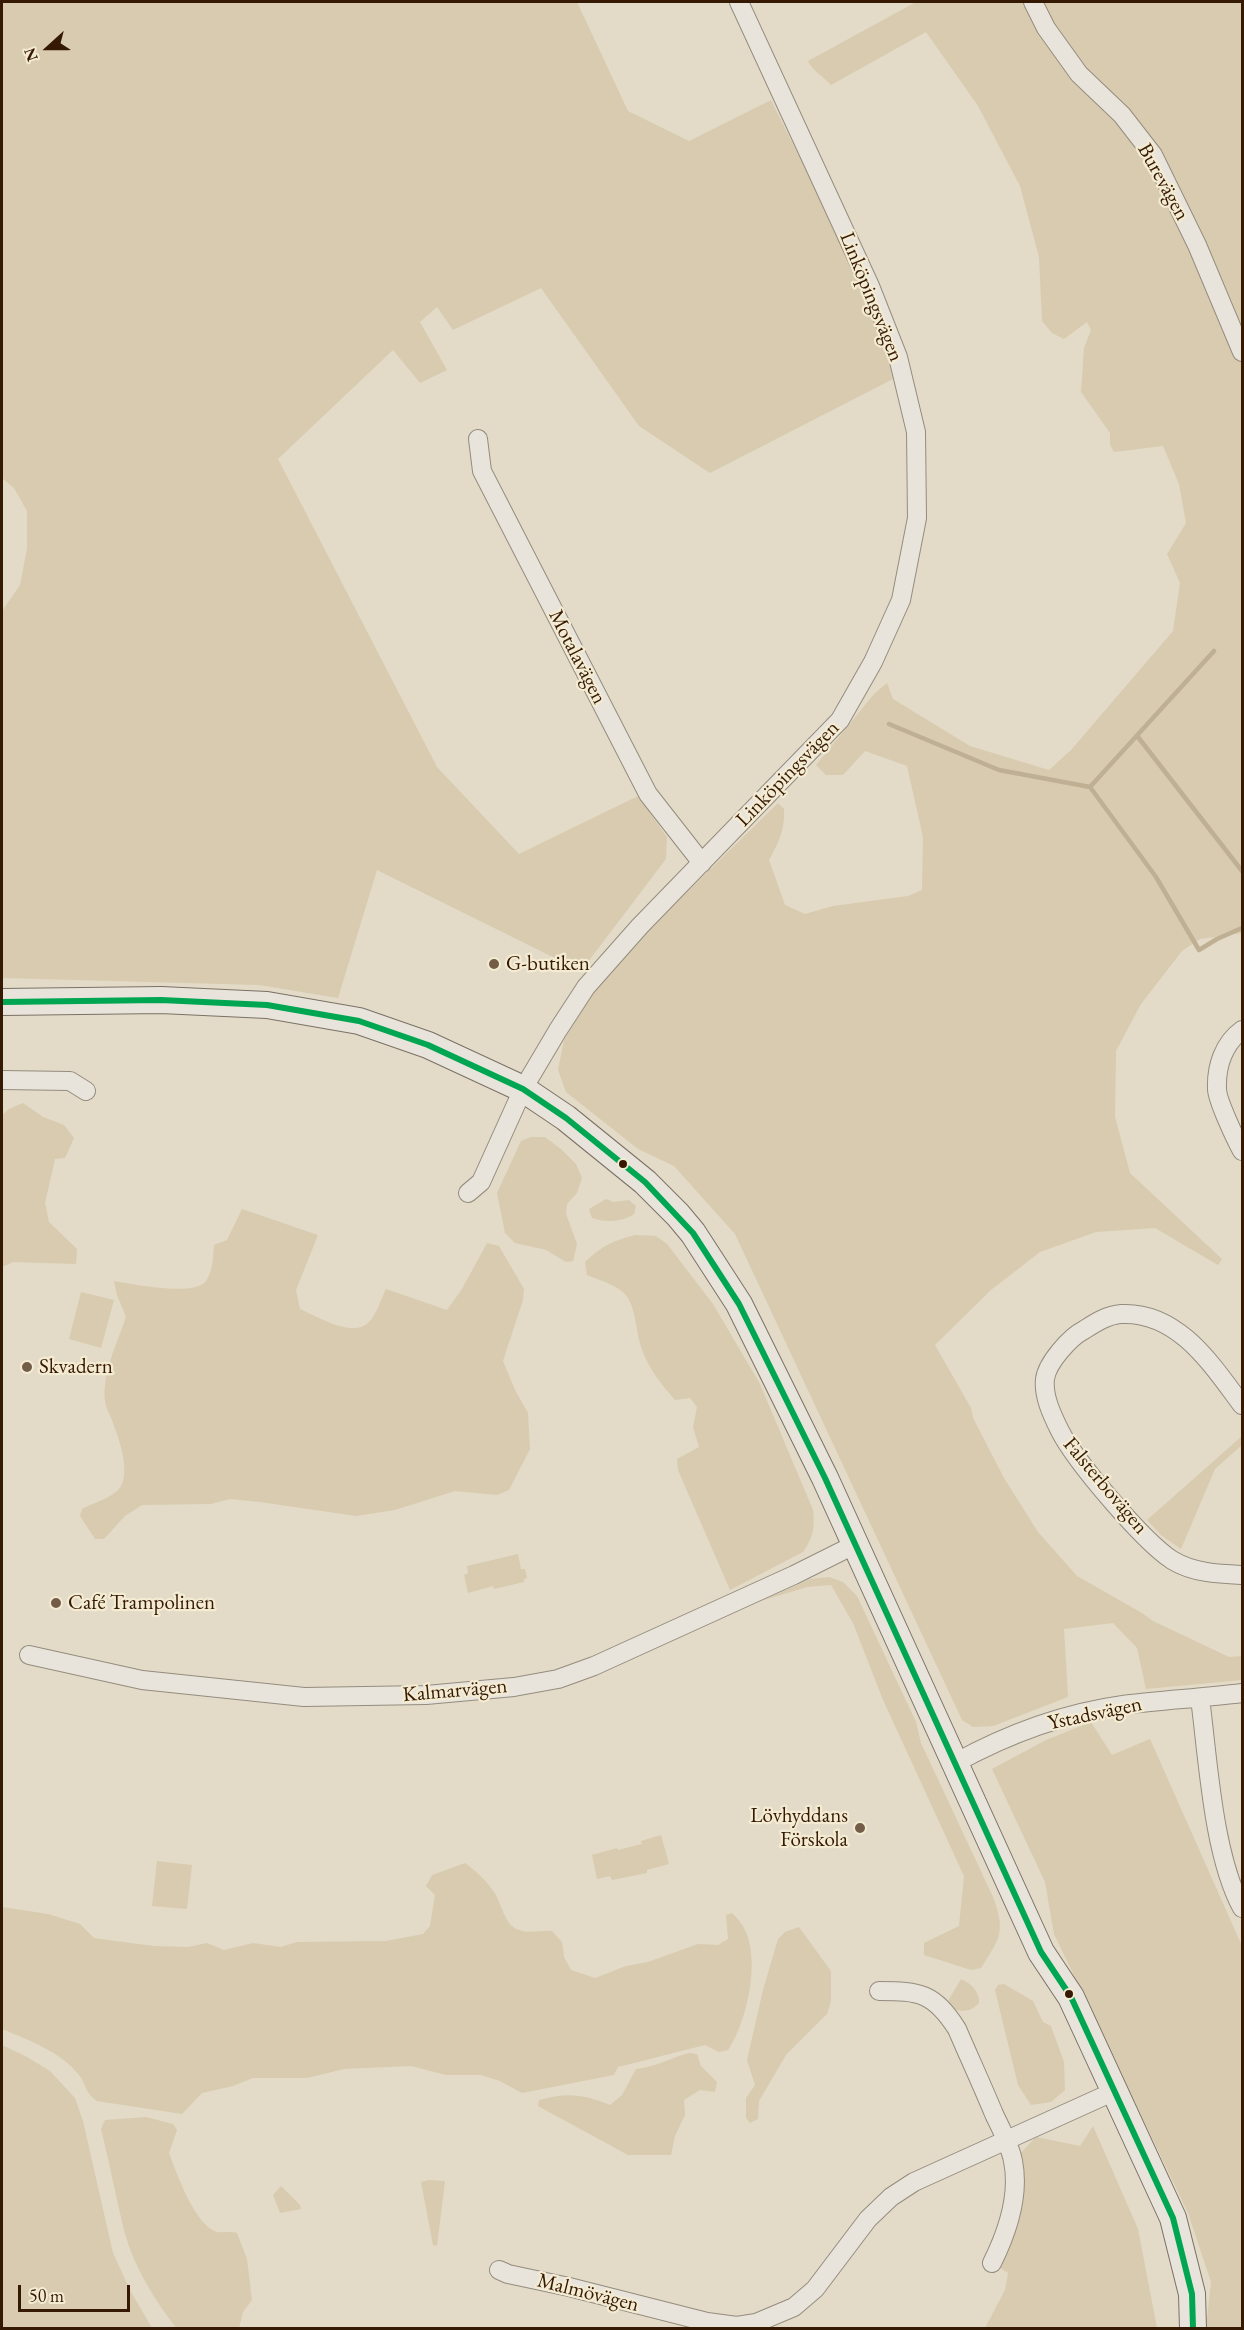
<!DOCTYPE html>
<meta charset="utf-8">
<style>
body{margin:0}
#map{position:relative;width:1244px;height:2330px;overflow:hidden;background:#e3dbc7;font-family:"EB Garamond",serif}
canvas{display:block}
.frame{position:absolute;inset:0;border:3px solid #361903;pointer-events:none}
.north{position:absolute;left:18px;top:18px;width:60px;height:60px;-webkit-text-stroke:4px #f4ebd3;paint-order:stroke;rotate:249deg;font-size:16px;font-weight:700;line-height:24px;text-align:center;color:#361903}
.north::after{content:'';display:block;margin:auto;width:21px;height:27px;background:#361903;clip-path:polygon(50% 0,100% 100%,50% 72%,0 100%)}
.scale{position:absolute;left:18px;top:2285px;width:112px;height:27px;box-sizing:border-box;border:3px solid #361903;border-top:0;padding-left:8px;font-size:18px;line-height:21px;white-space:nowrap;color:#361903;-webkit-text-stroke:4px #f4ebd3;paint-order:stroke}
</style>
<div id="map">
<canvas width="1244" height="2330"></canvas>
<div class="frame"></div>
<div class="north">N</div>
<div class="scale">50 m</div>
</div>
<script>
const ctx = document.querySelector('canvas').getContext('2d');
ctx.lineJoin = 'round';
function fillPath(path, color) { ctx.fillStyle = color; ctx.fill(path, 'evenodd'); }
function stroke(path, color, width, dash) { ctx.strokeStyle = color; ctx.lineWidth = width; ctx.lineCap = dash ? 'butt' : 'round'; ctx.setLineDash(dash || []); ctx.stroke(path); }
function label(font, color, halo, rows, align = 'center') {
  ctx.font = font + ' "EB Garamond",serif'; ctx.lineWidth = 4.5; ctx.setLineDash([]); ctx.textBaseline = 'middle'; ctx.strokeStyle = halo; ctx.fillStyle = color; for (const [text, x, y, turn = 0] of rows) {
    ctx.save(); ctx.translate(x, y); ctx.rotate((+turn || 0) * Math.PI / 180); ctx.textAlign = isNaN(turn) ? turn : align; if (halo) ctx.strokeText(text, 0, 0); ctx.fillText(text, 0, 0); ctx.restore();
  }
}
fillPath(new Path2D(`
 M 2,2 L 577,2 L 628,111 L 689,141 L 771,100 C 815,190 869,282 895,378 L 710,473 L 639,426 L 541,288 L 453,330 L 437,307 L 420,322 L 447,370 L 420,383 L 393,350 L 278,459 L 437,767 L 519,854 L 638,796 L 667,837 L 666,859 L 581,971 L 377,870 L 338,998 L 259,985 L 2,978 L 2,611 L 20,585 L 27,549 L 27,511 L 14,488 L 2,478 Z
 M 916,2 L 1242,2 L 1242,933 L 1200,939 L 1182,951 L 1141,1004 L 1116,1051 L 1115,1117 L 1130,1173 L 1222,1259 L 1218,1265 L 1155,1228 L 1096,1232 L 1040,1252 L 991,1290 L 935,1345 L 971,1408 L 973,1418 L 1004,1478 L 1038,1532 L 1077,1576 L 1142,1613 L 1153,1621 L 1229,1657 L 1242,1656 L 1242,1680 L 1146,1689 L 1137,1648 L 1113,1623 L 1064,1629 L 1068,1697 L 993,1726 L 973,1727 L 962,1720 L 735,1234 L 674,1166 L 638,1149 L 566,1092 L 558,1070 L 564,1040 L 593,993 L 644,934 L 778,803 L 784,809 C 785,829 779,842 769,860 L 785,905 L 805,914 L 833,906 L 908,896 L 922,890 L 923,837 L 907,766 L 865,751 L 843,775 L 826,775 L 816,765 L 874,694 L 887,683 L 893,699 L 970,746 L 1049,770 L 1071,750 L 1173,631 L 1180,583 L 1167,554 L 1186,523 L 1179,484 L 1163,446 L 1114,452 L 1110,445 L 1110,433 L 1081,392 L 1084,348 L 1091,330 L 1087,322 L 1064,339 L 1052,333 L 1042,321 L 1039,257 L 1020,186 L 978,106 L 926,32 L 831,85 C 824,77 812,70 808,61 Z
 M 23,1103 L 43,1117 L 64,1125 L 74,1138 L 65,1158 L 55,1159 L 45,1203 L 49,1222 L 77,1249 L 76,1264 L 13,1262 L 2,1267 L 2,1115 L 9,1109 Z
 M 531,1137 L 545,1137 L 562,1150 L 576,1164 L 582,1178 L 577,1193 L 567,1204 L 566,1214 L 577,1244 L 573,1261 L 566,1262 L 546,1250 L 515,1243 L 505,1233 L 497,1193 L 521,1141 Z
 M 606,1199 L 614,1202 L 629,1200 L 636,1206 L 634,1214 C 623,1222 605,1223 592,1218 L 589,1209 Z
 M 242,1209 L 318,1235 L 296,1290 L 300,1309 C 316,1316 352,1338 368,1323 C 376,1316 381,1299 386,1289 L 447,1310 L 462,1289 L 487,1243 L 499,1246 L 524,1289 L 523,1300 L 503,1361 L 515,1390 L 528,1413 L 530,1449 L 509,1490 L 497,1495 L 455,1491 L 395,1510 L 356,1516 L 260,1502 L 230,1499 L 211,1504 L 142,1505 L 125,1516 L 104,1539 L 95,1539 L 80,1516 L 82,1509 C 93,1503 115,1497 121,1486 C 130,1469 119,1439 113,1423 C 111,1416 106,1409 105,1401 C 102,1373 117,1344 126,1317 L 117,1295 L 114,1281 C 132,1284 195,1297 206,1281 C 213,1271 213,1257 214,1245 L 227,1240 Z
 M 635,1235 L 656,1236 L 667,1244 L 713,1304 L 760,1384 L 813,1510 C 815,1528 813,1538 803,1552 L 730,1590 L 678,1470 L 677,1459 L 699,1447 L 693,1427 L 697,1407 L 690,1398 L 675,1400 C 661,1384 646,1365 640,1344 C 636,1329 636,1312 628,1298 C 621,1286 599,1280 587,1275 L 585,1262 C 600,1247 614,1240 635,1235 Z
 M 81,1292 L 114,1300 L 101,1348 L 69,1339 Z
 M 1242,1436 L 1242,1445 L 1215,1469 L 1181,1549 L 1161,1535 L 1147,1520 Z
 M 518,1554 L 521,1569 L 525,1569 L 527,1578 L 524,1579 L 524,1582 L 494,1589 L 493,1586 L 468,1593 L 464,1575 L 468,1573 L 467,1566 Z
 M 829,1577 L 843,1582 L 857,1596 L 916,1722 L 921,1743 L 993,1897 C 1006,1932 1000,1938 981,1968 L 971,1970 L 924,1955 L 924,1943 L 959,1926 L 964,1876 L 883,1700 L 853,1623 L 831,1585 L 807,1587 L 761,1601 L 810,1579 Z
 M 1091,1722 L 1112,1755 L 1150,1739 L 1242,1946 L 1242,2328 L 1206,2328 L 1211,2282 L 1188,2213 L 1054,1934 L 1045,1882 L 992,1769 L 1046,1740 Z
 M 661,1835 L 669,1864 L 647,1870 L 647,1873 L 612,1880 L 610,1876 L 597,1879 L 592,1855 L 617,1848 L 618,1850 L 642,1844 L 641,1841 Z
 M 157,1861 L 192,1865 L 187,1909 L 152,1906 Z
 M 465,1863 C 477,1872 486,1880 494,1892 C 502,1904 504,1925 519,1930 C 528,1934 542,1930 552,1931 L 562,1942 L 564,1957 L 571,1970 L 595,1978 L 626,1966 L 648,1962 L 698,1944 L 718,1945 L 728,1939 L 726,1915 L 732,1913 C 736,1917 741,1922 744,1928 C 761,1959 747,2022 728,2050 L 719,2052 L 705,2045 L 618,2067 L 614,2075 L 522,2093 L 500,2081 L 481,2075 L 446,2075 L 411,2066 L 344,2069 L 307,2078 L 253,2078 L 233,2086 L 202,2093 L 182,2114 L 97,2101 C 84,2092 87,2085 79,2075 C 60,2051 28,2040 2,2029 L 2,1907 L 48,1914 L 80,1924 L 94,1938 L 153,1946 L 188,1947 L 207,1943 L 224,1950 L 253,1943 L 281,1947 L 297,1942 L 386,1941 L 423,1934 L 430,1926 L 435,1895 L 426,1886 L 432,1875 Z
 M 799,1927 L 831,1971 L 831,2001 L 827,2014 L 786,2055 L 759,2101 L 758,2119 L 750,2123 L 746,2118 L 746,2098 L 755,2085 L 747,2060 L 763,1990 L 778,1939 L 785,1932 Z
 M 961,1979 C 971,1983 980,1992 979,2003 C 971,2012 963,2012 952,2009 L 948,2001 Z
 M 1004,1984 L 1033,2001 L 1043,2022 L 1051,2026 L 1064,2062 L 1065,2090 L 1051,2102 L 1031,2105 L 1018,2085 L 995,1990 L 998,1985 Z
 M 2,2045 L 27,2057 L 50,2071 L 75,2098 L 83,2121 L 113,2253 L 131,2292 L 152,2328 L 2,2328 Z
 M 689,2053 L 697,2054 L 701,2066 L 717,2082 L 715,2092 L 700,2090 L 684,2100 L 685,2115 L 675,2136 L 671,2155 L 628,2155 L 538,2106 L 539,2100 C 567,2092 584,2094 610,2105 L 622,2095 L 636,2069 C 656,2067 670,2058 689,2053 Z
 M 146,2117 L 173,2124 L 177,2130 L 169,2153 C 176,2172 196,2228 218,2232 C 225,2233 230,2231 237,2233 L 247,2259 L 252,2300 L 243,2312 L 239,2328 L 176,2328 C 155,2300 135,2269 125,2234 C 116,2199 110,2164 101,2129 L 105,2120 Z
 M 1093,2126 L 1138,2229 L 1157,2328 L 985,2328 L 1005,2290 L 1008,2273 L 992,2263 L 1013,2161 L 1036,2137 L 1080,2146 Z
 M 429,2180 L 445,2181 L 437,2246 L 433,2245 L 421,2182 Z
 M 281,2186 L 300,2205 L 301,2209 L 280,2213 L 273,2195 Z`), '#d8cbb0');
stroke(new Path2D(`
 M 889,724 L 999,770 L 1090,787 L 1214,651
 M 1138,737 L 1242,871
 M 1090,787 L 1156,877 L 1199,950 L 1217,939 L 1242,928`), '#bfaf93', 4.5);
const street = new Path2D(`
 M 1033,2 L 1046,28 L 1079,74 L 1122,115 L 1153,155 L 1197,245 L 1242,352
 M 478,439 L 482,471 L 648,794 L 702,863
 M 1242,1030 C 1224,1043 1216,1066 1217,1089 C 1217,1100 1236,1140 1242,1151
 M 2,1080 L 70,1081 L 86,1091
 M 468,1193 L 481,1182 L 523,1089 L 558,1030 L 586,987 L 640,926 L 840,720 L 873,662 L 901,600 L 917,518 L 916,432 L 898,357 L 870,286 L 739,2
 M 1242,1405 C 1212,1365 1178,1311 1121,1314 C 1107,1315 1095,1323 1084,1330 C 1070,1337 1047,1363 1045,1379 C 1043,1396 1052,1415 1060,1431 C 1076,1462 1143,1541 1172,1560 C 1193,1573 1219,1574 1242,1575
 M 29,1655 L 142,1680 L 304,1697 L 426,1695 L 514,1687 L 558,1679 L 594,1666 L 794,1575 L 856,1544
 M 1200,1698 C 1208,1759 1213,1855 1242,1908
 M 955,1763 C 1006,1735 1065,1713 1123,1705 C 1163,1700 1203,1698 1242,1693
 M 879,1991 C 920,1991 934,1993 957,2029 C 969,2057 982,2085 994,2114 C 1001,2129 1010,2145 1013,2161 C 1020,2196 1007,2233 992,2263
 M 499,2270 L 508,2274 L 569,2287 L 707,2322 L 737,2326 L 756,2323 L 794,2307 L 815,2289 L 868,2219 L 891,2197 L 914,2182 L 1115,2091`);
const secondary = new Path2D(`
 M 2,1002 L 161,1000 L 267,1005 L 359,1021 L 428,1045 L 523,1089 L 566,1118 L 645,1182 L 678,1215 L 693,1233 L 739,1304 L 825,1478 L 1041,1952 L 1071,1997 L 1173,2218 L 1192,2294 L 1193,2328`);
stroke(street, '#948c7e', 20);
stroke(secondary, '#7a7165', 28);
stroke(street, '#e8e4db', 18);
stroke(secondary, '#e8e4db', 26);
stroke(new Path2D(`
 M 2,1002 L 161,1000 L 267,1005 L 359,1021 L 428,1045 L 523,1089 L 566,1118 L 645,1182 L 693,1233 L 739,1304 L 825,1478 L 1041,1952 L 1071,1997 L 1173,2218 L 1192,2294 L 1193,2328`), '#00a651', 6);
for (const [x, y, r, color] of [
 [494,964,6,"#735d48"],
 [623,1164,5,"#361903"],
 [27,1367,6,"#735d48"],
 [56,1603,6,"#735d48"],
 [860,1828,6,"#735d48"],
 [1069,1994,5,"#361903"]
]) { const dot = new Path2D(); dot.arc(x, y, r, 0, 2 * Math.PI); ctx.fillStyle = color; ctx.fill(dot); stroke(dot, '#f4ebd3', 2); }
label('21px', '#361903', '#f4ebd3', [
 ["Burevägen",1163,182,61],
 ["Linköpingsvägen",871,297,68],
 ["Motalavägen",577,657,63],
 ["Linköpingsvägen",788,774,-46],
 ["Falsterbovägen",1105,1486,50],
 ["Kalmarvägen",455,1691,-5],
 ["Ystadsvägen",1095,1714,-12],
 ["Malmövägen",588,2293,14]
]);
label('21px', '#361903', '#f4ebd3', [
 ["G-butiken",506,964],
 ["Skvadern",39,1367],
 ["Café Trampolinen",68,1603],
 ["Lövhyddans",848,1816,"right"],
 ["Förskola",848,1840,"right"]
], 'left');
</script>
